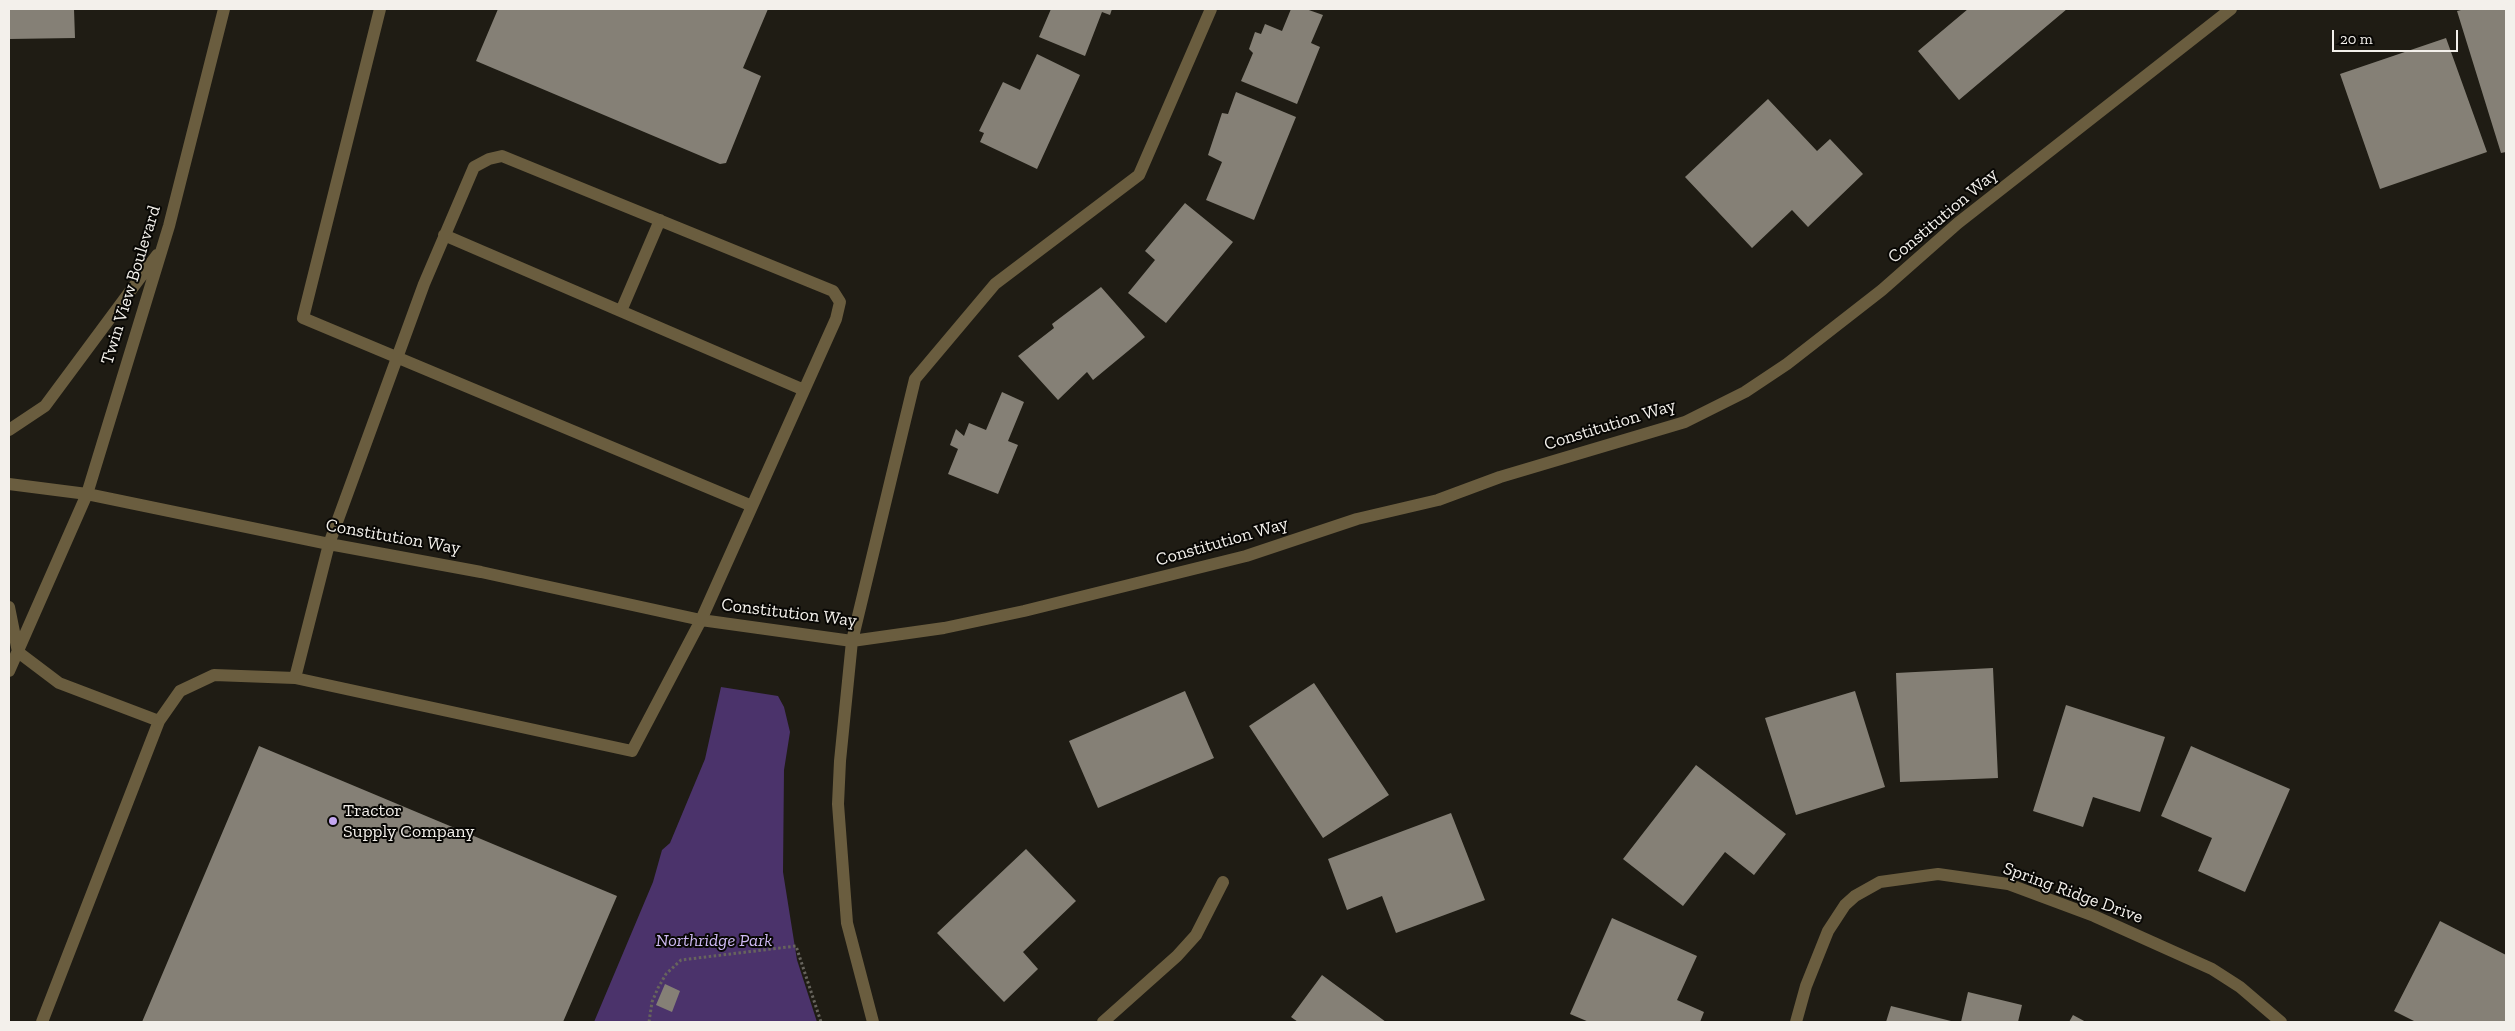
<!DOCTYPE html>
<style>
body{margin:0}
#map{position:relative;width:2515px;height:1031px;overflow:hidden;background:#1f1c14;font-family:"Zilla Slab",serif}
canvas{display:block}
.frame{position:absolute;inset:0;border:10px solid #f3f0eb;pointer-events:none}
.scale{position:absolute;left:2332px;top:30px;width:126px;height:22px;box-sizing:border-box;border:2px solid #f3f0eb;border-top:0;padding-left:6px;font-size:15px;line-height:18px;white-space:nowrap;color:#f3f0eb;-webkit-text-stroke:4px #080704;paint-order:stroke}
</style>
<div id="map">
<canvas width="2515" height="1031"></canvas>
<div class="frame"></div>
<div class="scale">20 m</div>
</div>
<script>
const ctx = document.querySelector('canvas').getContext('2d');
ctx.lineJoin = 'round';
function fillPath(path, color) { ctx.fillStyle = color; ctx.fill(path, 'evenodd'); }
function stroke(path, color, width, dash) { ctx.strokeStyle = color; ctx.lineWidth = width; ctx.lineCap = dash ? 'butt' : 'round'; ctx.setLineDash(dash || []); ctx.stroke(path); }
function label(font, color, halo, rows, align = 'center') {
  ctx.font = font + ' "Zilla Slab",serif'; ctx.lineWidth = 4; ctx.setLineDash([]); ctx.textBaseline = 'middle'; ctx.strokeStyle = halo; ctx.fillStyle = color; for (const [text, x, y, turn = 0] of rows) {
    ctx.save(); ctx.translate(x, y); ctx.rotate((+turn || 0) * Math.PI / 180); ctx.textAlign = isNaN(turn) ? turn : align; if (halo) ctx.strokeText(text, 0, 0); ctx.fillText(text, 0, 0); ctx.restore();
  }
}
fillPath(new Path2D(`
 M 721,687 L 778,696 L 784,707 L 790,732 L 784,770 L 783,872 L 797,960 L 817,1022 L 594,1022 L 653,882 L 662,850 L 670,843 L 705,759 Z`), '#4b336b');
fillPath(new Path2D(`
 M 9,9 L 74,9 L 75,38 L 9,39 Z
 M 498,9 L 768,9 L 743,68 L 761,76 L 726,163 L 720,164 L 476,61 Z
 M 1051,9 L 1112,9 L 1110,15 L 1102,12 L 1085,56 L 1039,37 Z
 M 1291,9 L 1306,9 L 1323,15 L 1311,43 L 1320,47 L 1297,104 L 1241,81 L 1253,53 L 1249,49 L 1255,32 L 1261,34 L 1265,24 L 1282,31 Z
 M 1968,9 L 2067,9 L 1959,100 L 1918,51 Z
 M 2465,9 L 2506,9 L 2506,152 L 2501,153 L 2457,11 Z
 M 2446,38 L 2487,152 L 2380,189 L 2340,74 Z
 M 1037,54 L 1080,75 L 1037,169 L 980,142 L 984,133 L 979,131 L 1003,82 L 1020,90 Z
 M 1236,92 L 1296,117 L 1254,220 L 1206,200 L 1222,162 L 1208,155 L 1222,113 L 1228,114 Z
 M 1768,99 L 1817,151 L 1830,139 L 1863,174 L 1808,227 L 1792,210 L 1752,248 L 1685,177 Z
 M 1185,203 L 1233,242 L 1166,323 L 1128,293 L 1155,260 L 1145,251 Z
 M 1101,287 L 1145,337 L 1093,380 L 1087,372 L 1058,400 L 1018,356 L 1054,328 L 1052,324 Z
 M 1002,392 L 1024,402 L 1008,441 L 1018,445 L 998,494 L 948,474 L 958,449 L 950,445 L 956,429 L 964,436 L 969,423 L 986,430 Z
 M 1993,668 L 1998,778 L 1900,782 L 1896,673 Z
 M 1314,683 L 1389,795 L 1323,838 L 1249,726 Z
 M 1185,691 L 1214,758 L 1098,808 L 1069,741 Z
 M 1855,691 L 1885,787 L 1796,815 L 1765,718 Z
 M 2066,705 L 2165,737 L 2140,812 L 2093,797 L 2083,827 L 2033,811 Z
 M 259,746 L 617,896 L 563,1022 L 142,1022 Z
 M 2191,746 L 2290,789 L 2245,892 L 2198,871 L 2212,838 L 2161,816 Z
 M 1696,765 L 1786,834 L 1754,875 L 1725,852 L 1683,906 L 1623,859 Z
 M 1451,813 L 1485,900 L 1396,933 L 1382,896 L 1347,910 L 1328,859 Z
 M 1026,849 L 1076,901 L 1023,952 L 1038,969 L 1004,1002 L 937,933 Z
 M 1612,918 L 1697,956 L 1677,1000 L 1704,1012 L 1700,1022 L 1589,1022 L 1570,1014 Z
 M 2440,921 L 2506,955 L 2506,1022 L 2416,1022 L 2394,1011 Z
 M 1322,975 L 1386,1022 L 1298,1022 L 1291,1017 Z
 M 665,984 L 680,991 L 672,1012 L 656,1005 Z
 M 1968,992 L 2022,1005 L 2018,1022 L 1961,1022 Z
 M 1891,1006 L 1955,1022 L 1886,1022 Z
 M 2073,1015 L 2086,1022 L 2069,1022 Z`), '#858076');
stroke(new Path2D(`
 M 649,1022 L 652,1002 L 658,988 L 666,974 L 681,960 L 796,946 L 821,1022`), '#67645d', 3, [2.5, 2.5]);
stroke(new Path2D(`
 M 380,9 L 303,318 L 752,506
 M 444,235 L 804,390
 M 621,311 L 660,220
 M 9,430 L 45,406 L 157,255
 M 9,484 L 87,494 L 329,544 L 481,572 L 701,620 L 852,641 L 944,628 L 1024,611 L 1246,556 L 1357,519 L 1438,500 L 1500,477 L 1685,422 L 1745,392 L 1787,364 L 1882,290 L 1958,223 L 2231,9
 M 9,607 L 18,652 L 59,683 L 159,721
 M 9,671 L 87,494 L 169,226 L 224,9
 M 42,1022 L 159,721 L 180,691 L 214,675 L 295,678 L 632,751 L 701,620 L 836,319 L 840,302 L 833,291 L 502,156 L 489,159 L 474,167 L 424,284 L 329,544 L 295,678
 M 873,1022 L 847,923 L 838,804 L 840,761 L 852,641 L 915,379 L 995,284 L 1139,175 L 1211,9
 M 1103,1022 L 1177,956 L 1196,935 L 1223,882
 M 1796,1022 L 1806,986 L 1828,931 L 1845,905 L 1855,896 L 1880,882 L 1938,874 L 2008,884 L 2094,916 L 2212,969 L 2240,987 L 2281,1022`), '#6a5d3f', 12);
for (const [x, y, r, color] of [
 [333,821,5,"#c4a7f1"]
]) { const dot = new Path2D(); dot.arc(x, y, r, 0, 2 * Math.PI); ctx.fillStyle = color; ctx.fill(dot); stroke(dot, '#080704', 2); }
label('18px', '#f3f0eb', '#080704', [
 ["Constitution Way",1943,216,-40],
 ["Twin View Boulevard",131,285,-73],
 ["Constitution Way",1610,425,-17],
 ["Constitution Way",393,537,10],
 ["Constitution Way",1222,542,-16],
 ["Constitution Way",789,613,7],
 ["Spring Ridge Drive",2073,893,20]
]);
label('18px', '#f3f0eb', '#080704', [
 ["Tractor",343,811],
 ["Supply Company",343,832]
], 'left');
label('italic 18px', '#ceb9f2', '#080704', [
 ["Northridge Park",714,941]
]);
</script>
